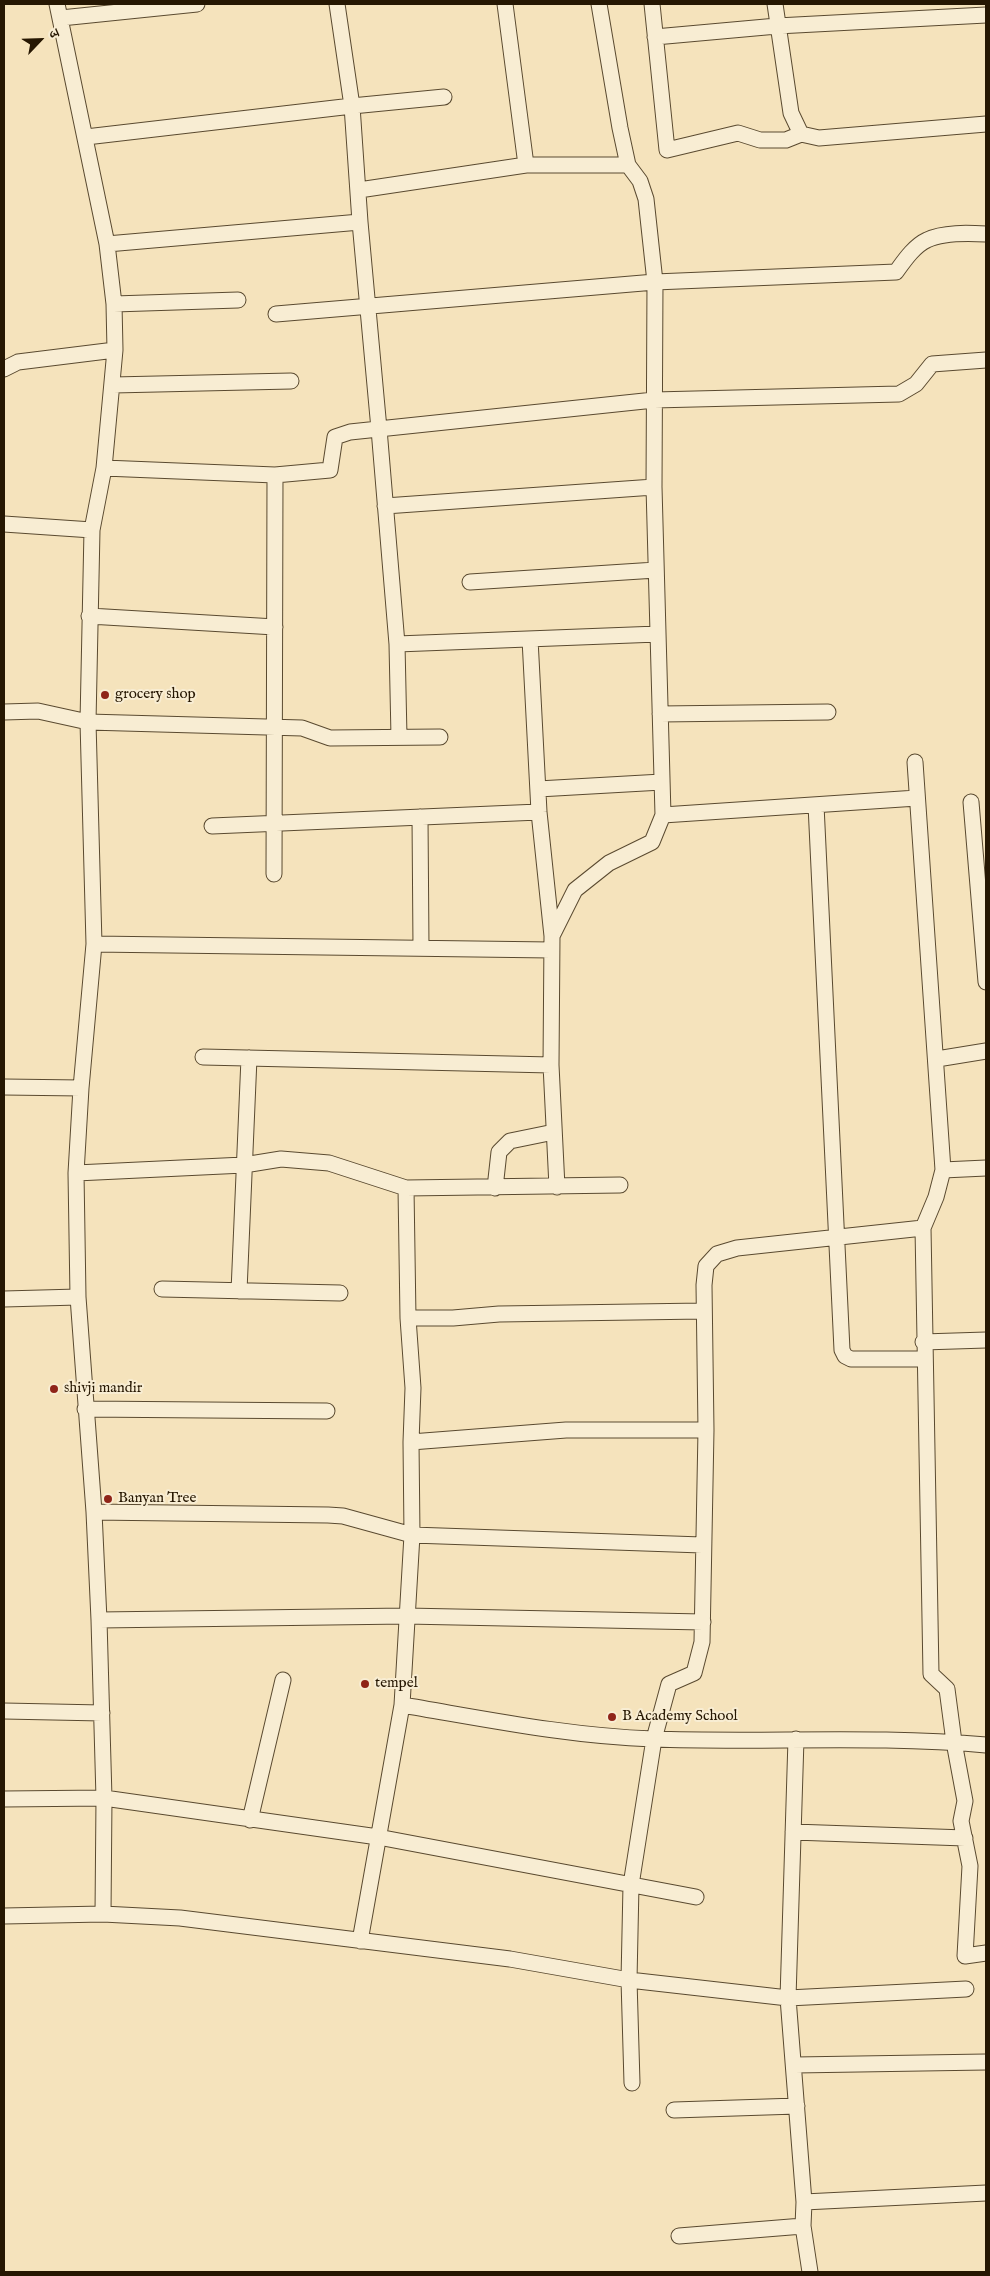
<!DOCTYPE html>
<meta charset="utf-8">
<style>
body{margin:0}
#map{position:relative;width:990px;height:2276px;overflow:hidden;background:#f5e3bc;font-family:"IM FELL English","Noto Serif Devanagari",serif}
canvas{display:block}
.frame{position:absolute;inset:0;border:5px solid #261702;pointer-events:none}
.north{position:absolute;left:15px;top:15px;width:50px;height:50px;-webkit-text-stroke:4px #f8edd3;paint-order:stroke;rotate:66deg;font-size:14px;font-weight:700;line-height:20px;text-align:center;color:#261702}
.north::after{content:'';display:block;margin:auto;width:18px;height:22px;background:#261702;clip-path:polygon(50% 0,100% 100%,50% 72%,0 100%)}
</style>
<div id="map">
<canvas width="990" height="2276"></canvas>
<div class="frame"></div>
<div class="north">उ</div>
</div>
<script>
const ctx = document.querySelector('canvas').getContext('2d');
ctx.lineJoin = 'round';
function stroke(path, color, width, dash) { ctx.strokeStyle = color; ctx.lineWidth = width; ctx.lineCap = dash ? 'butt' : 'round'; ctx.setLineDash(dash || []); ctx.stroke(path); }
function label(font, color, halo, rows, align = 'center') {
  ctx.font = font + ' "IM FELL English",serif'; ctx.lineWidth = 4; ctx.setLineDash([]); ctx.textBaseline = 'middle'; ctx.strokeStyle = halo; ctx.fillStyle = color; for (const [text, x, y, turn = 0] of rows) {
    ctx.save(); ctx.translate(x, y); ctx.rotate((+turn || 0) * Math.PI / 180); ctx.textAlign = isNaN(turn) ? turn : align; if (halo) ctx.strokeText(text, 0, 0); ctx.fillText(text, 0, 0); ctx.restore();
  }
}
const minor = new Path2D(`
 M 57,4 L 107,244 L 114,304 L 115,350 L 104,468 L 92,530 L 88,722 L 94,944 L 81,1088 L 76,1173 L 78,1297 L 94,1512 L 99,1620 L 104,1798 L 103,1914
 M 337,4 L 352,106 L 360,222 L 379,429 L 397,644 L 399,737
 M 505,4 L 526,165
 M 652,4 L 667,150 L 738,133 L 760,140 L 786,140 L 801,134
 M 775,4 L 791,113 L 801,134 L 819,138 L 986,124
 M 61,18 L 197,4
 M 655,37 L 777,26 L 986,15
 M 86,137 L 352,106 L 444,97
 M 359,190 L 526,165 L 628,165
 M 107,244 L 360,222
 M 114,304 L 238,300
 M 276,314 L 655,282 L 896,272 C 904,261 914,246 927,240 C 943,232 968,233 986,234
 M 4,369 L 18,362 L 115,350
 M 113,385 L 291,381
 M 104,468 L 275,475 L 330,470 L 335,437 L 350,432 L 654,400 L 899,394 L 916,384 L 932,364 L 986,360
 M 385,506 L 654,487
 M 4,524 L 92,530
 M 470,582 L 656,570
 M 89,616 L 275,627
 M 530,639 L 539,812 L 552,936 L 551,1065 L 557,1187
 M 397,644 L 658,634
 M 4,712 L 38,711 L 88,722 L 302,728 L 330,738 L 440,737
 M 660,714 L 828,712
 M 915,762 L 943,1170 L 936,1197 L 923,1228 L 931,1674 L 947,1689 L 954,1742 L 965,1801 L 961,1821 L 970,1866 L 965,1956 L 986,1953
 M 538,789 L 662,782
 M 971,802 L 986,982
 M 816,805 L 842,1350 L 845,1356 L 851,1359 L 924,1359
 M 663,815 L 917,798
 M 420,817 L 421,948
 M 212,826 L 539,812
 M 274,874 L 275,475
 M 552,936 L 575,890 L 609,863 L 652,842 L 663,815 L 654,487 L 655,282 L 646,199 L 640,181 L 628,165 L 620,128 L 599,4
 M 94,944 L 551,950
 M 203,1057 L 551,1065
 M 937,1059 L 986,1051
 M 4,1087 L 81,1088
 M 943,1170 L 986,1168
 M 76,1173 L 244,1165 L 281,1159 L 329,1163 L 406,1188 L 620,1185
 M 495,1188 L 499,1152 L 510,1141 L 554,1132
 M 162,1289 L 340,1293
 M 239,1291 L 249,1058
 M 4,1299 L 78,1297
 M 408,1318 L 453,1318 L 499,1314 L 703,1311
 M 923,1342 L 986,1340
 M 85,1409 L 327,1411
 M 411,1442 L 566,1430 L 706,1430
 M 94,1512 L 328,1515 L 343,1516 L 412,1535 L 702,1545
 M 99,1620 L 406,1616 L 703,1622
 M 402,1705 C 486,1719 568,1736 653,1739 C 764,1743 875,1735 986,1745
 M 4,1711 L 102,1713
 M 796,1739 L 788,1998 L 804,2202 L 803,2226 L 810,2272
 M 4,1799 L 104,1798 L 378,1837 L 696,1897
 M 250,1820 L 283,1680
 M 793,1832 L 965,1838
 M 4,1916 L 103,1914 L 180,1918 L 510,1959 L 629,1980 L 788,1998 L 966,1989
 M 360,1941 L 402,1705 L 412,1535 L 411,1442 L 413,1388 L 408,1318 L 406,1188
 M 795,2065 L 986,2062
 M 632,2083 L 629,1980 L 631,1885 L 654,1739 L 669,1684 L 694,1673 L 702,1642 L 706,1430 L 704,1285 L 706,1266 L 717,1254 L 737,1248 L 923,1228
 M 674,2110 L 797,2106
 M 804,2202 L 986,2193
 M 679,2236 L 803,2226`);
stroke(minor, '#5a4a30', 17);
stroke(minor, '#f8edd3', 15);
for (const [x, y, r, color] of [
 [105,695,5,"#8f2418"],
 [54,1389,5,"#8f2418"],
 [108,1499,5,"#8f2418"],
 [365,1684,5,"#8f2418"],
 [612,1717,5,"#8f2418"]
]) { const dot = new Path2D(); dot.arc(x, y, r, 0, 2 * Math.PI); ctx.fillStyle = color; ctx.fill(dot); stroke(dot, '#f8edd3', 2); }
label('15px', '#261702', '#f8edd3', [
 ["grocery shop",115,695],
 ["shivji mandir",64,1389],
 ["Banyan Tree",118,1499],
 ["tempel",375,1684],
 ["B Academy School",622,1717]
], 'left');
</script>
